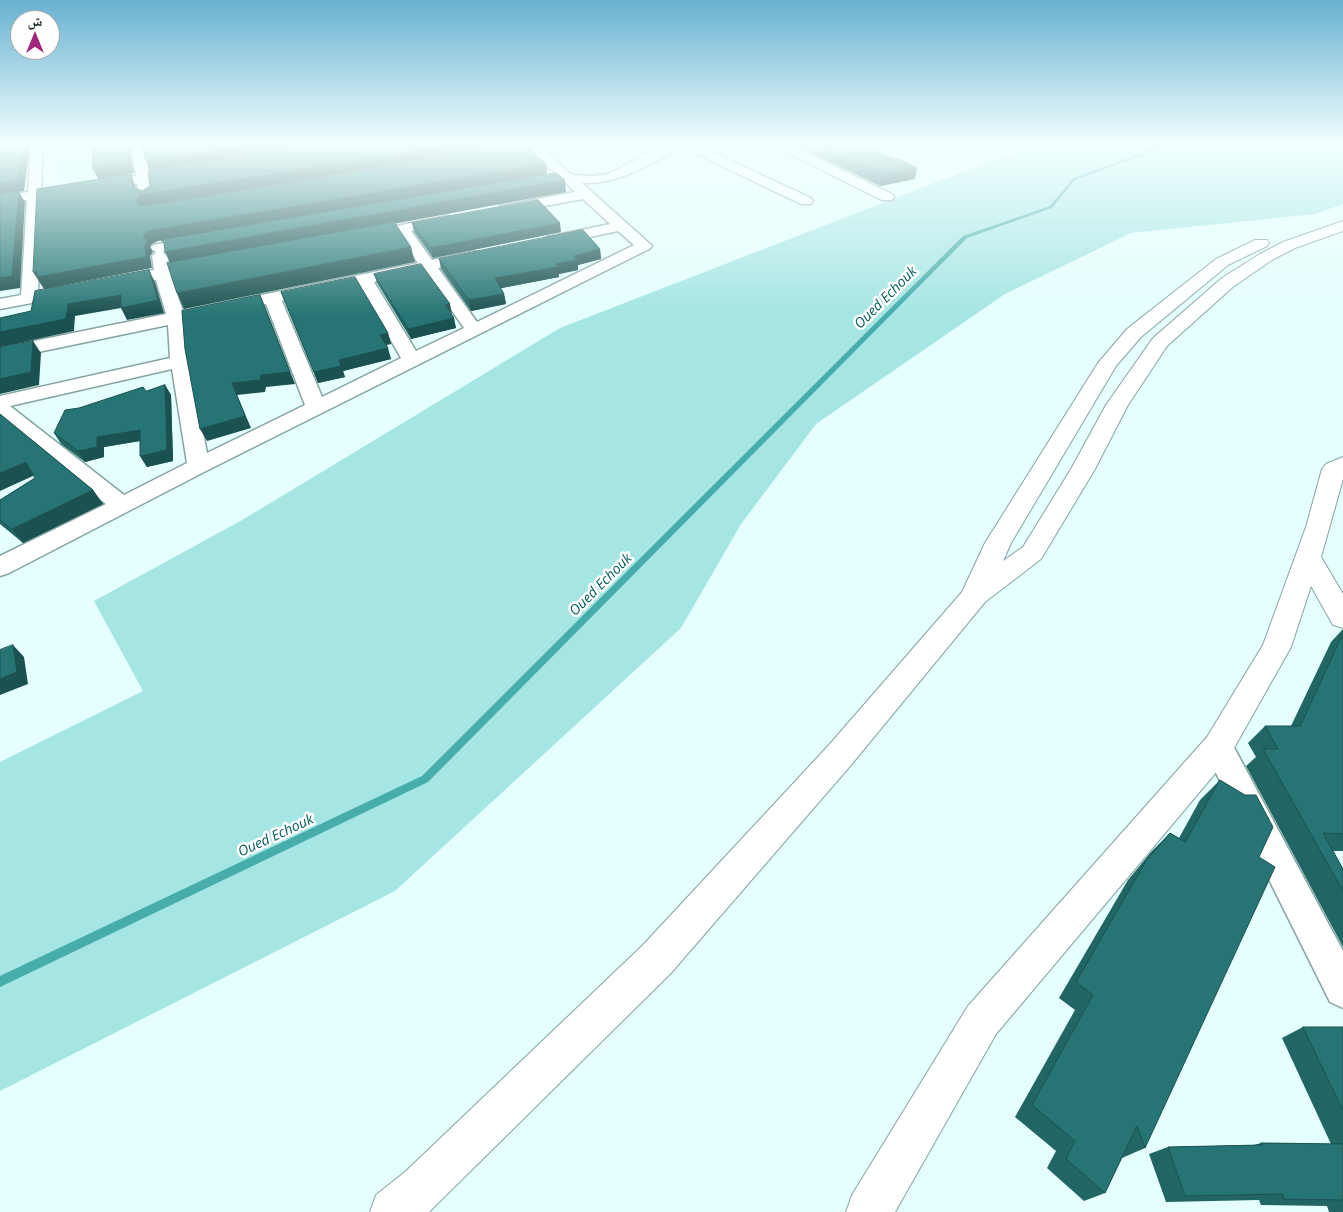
<!DOCTYPE html>
<meta charset="utf-8">
<style>
body{margin:0}
#map{position:relative;width:1343px;height:1212px;overflow:hidden;background:#e4fffe;font-family:"Open Sans","Noto Naskh Arabic",sans-serif}
canvas{display:block}
.north{position:absolute;left:10px;top:10px;width:50px;height:50px;box-sizing:border-box;background:#fff;border:1px solid #a4a9a9;border-radius:50%;rotate:0deg;font-size:14px;font-weight:700;line-height:20px;text-align:center;color:#1b2727}
.north::after{content:'';display:block;margin:auto;width:18px;height:22px;background:#a2277c;clip-path:polygon(50% 0,100% 100%,50% 72%,0 100%)}
</style>
<div id="map">
<canvas width="1343" height="1212"></canvas>
<div class="north">ش</div>
</div>
<script>
const ctx = document.querySelector('canvas').getContext('2d');
ctx.lineJoin = 'round';
function fillPath(path, color) { ctx.fillStyle = color; ctx.fill(path, 'evenodd'); }
function stroke(path, color, width, dash) { ctx.strokeStyle = color; ctx.lineWidth = width; ctx.lineCap = dash ? 'butt' : 'round'; ctx.setLineDash(dash || []); ctx.stroke(path); }
function label(font, color, halo, rows, align = 'center') {
  ctx.font = font + ' "Open Sans",sans-serif'; ctx.lineWidth = 5; ctx.setLineDash([]); ctx.textBaseline = 'middle'; ctx.strokeStyle = halo; ctx.fillStyle = color; for (const [text, x, y, turn = 0] of rows) {
    ctx.save(); ctx.translate(x, y); ctx.rotate((+turn || 0) * Math.PI / 180); ctx.textAlign = isNaN(turn) ? turn : align; if (halo) ctx.strokeText(text, 0, 0); ctx.fillText(text, 0, 0); ctx.restore();
  }
}
fillPath(new Path2D(`
 M 56,145 L 128,145 L 132,176 L 70,186 L 70,177 L 54,179 Z`), '#d0fcfa');
fillPath(new Path2D(`
 M 1032,145 L 1343,145 L 1343,204 L 1315,214 L 1131,233 L 1005,294 L 816,424 L 741,524 L 681,628 L 395,891 L 0,1091 L 0,762 L 143,691 L 94,601 L 244,519 L 560,328 Z`), '#a5e5e3');
fillPath(new Path2D(`
 M 1165,145 L 1171,145 L 1075,180 L 1052,208 L 967,238 L 428,782 L 0,987 L 0,976 L 422,776 L 963,236 L 1050,206 L 1073,178 Z`), '#46adab');
const minor = new Path2D(`
 M 31,145 L 43,145 L 41,190 L 136,176 L 131,145 L 143,145 L 149,174 L 184,169 L 191,173 L 184,177 L 150,182 L 153,196 L 146,200 L 139,196 L 137,184 L 41,198 L 38,292 L 69,286 L 75,287 L 77,291 L 75,295 L 69,296 L 0,309 L 0,299 L 21,295 L 27,200 L 0,204 L 0,196 L 28,192 Z
 M 528,145 L 538,145 L 572,175 L 593,176 L 608,174 L 666,145 L 697,145 L 811,198 L 813,201 L 811,204 L 801,204 L 682,147 C 651,164 617,185 582,183 L 649,243 L 652,246 L 649,249 L 206,471 L 9,573 L 0,576 L 0,556 L 106,504 L 0,418 L 0,396 L 170,358 L 168,325 L 0,360 L 0,348 L 166,314 L 156,280 L 117,287 L 111,285 L 109,282 L 111,279 L 154,270 L 152,256 L 156,252 L 150,248 L 153,245 L 199,236 L 204,238 L 207,241 L 204,244 L 199,246 L 162,252 L 168,256 L 169,268 L 204,261 L 210,263 L 212,266 L 210,269 L 171,277 L 183,311 L 418,263 L 398,234 L 365,240 L 360,239 L 358,236 L 360,233 L 365,232 L 447,216 L 452,217 L 454,220 L 452,223 L 411,231 L 432,260 L 474,251 L 479,253 L 482,256 L 479,259 L 438,268 L 477,322 L 634,245 L 618,231 L 552,245 L 547,243 L 544,240 L 547,237 L 610,224 L 583,199 L 505,213 L 500,212 L 498,209 L 500,206 L 575,192 L 565,182 L 555,181 L 553,178 L 557,175 L 529,150 ZM 424,271 L 464,328 L 416,351 L 374,282 ZM 359,285 L 401,358 L 322,397 L 282,301 ZM 266,304 L 305,405 L 207,453 L 189,361 L 185,321 ZM 172,369 L 187,463 L 124,495 L 10,406 Z
 M 772,145 L 789,145 L 892,194 L 894,197 L 892,200 L 882,200 Z
 M 1218,734 L 1229,738 L 1343,951 L 1343,1008 L 1330,1002 L 1203,747 L 1207,738 Z`);
const tertiary = new Path2D(`
 M 1343,221 L 1343,231 L 1295,248 L 1272,260 L 1234,286 L 1167,346 L 1128,405 L 1095,469 L 1041,559 L 985,602 L 851,765 L 671,973 L 429,1212 L 370,1212 L 376,1195 L 405,1172 L 643,945 L 829,745 L 962,592 L 985,543 L 1098,363 L 1127,329 L 1216,259 L 1255,240 L 1267,240 L 1269,243 L 1267,246 L 1228,265 L 1141,337 L 1116,366 L 1011,543 L 1003,561 L 1023,547 L 1071,469 L 1106,405 L 1153,338 L 1222,278 L 1260,254 L 1283,242 Z
 M 1343,457 L 1343,479 L 1321,557 L 1343,594 L 1343,628 L 1333,625 L 1311,586 L 1291,647 L 1229,757 L 996,1034 L 895,1212 L 846,1212 L 852,1195 L 968,1006 L 1207,737 L 1263,645 L 1306,527 L 1322,469 L 1326,464 Z`);
stroke(minor, '#84a4a2', 3);
stroke(tertiary, '#84a4a2', 2);
fillPath(minor, '#fff');
fillPath(tertiary, '#fff');
fillPath(new Path2D(`
 M 794,145 L 865,145 L 891,158 L 917,168 L 915,179 L 880,186 Z
 M 412,223 L 561,232 L 433,258 L 414,232 Z
 M 600,249 L 601,259 L 578,265 L 578,270 L 559,274 L 559,277 L 501,288 L 504,294 L 506,304 L 471,311 L 441,269 L 439,259 Z
 M 374,274 L 452,314 L 456,328 L 411,339 L 377,283 Z
 M 281,292 L 388,333 L 391,344 L 386,345 L 391,359 L 343,371 L 345,377 L 318,383 Z
 M 165,385 L 171,395 L 173,461 L 147,467 L 140,456 L 140,441 L 104,447 L 104,457 L 85,462 L 61,444 L 54,433 L 79,408 L 146,391 Z
 M 0,414 L 93,490 L 103,504 L 23,543 L 0,524 L 0,500 L 35,478 Z
 M 1343,629 L 1343,851 L 1333,851 L 1343,869 L 1343,947 L 1246,766 L 1256,757 L 1248,743 L 1265,726 L 1291,726 L 1331,642 Z
 M 1220,780 L 1259,857 L 1145,1148 L 1122,1158 L 1122,1157 L 1105,1193 L 1084,1201 L 1047,1168 L 1056,1151 L 1015,1117 L 1075,1010 L 1059,998 L 1128,880 L 1151,852 L 1170,833 L 1179,838 L 1200,800 Z
 M 1303,1027 L 1343,1027 L 1343,1212 L 1329,1212 L 1327,1206 L 1261,1205 L 1259,1200 L 1166,1202 L 1149,1154 L 1168,1147 L 1254,1145 L 1261,1143 L 1331,1144 L 1282,1038 Z`), '#216564');
fillPath(new Path2D(`
 M 23,145 L 30,145 L 24,191 L 19,192 L 25,202 L 20,288 L 0,291 L 0,184 Z
 M 126,145 L 129,145 L 134,173 L 98,179 L 93,169 Z
 M 248,145 L 320,145 L 150,171 L 146,160 Z
 M 445,145 L 503,145 L 362,171 L 145,206 L 141,212 L 136,201 L 140,195 Z
 M 546,164 L 547,175 L 158,241 L 152,244 L 150,246 L 153,252 L 150,256 L 152,268 L 44,289 L 33,272 L 143,237 L 146,232 L 152,230 Z
 M 917,168 L 915,179 L 880,186 L 882,175 Z
 M 131,174 L 135,185 L 138,198 L 133,187 Z
 M 565,180 L 566,192 L 171,265 L 165,252 Z
 M 560,223 L 561,232 L 433,258 L 431,248 Z
 M 411,247 L 415,262 L 184,309 L 177,293 Z
 M 600,249 L 601,259 L 578,265 L 578,270 L 559,274 L 559,277 L 497,289 L 495,278 L 556,264 L 574,256 Z
 M 149,270 L 155,282 L 164,313 L 127,320 L 121,308 L 75,316 L 74,331 L 0,347 L 0,332 Z
 M 504,294 L 506,304 L 471,311 L 469,300 Z
 M 260,295 L 295,384 L 266,387 L 265,392 L 237,395 L 251,428 L 207,441 L 200,429 L 232,383 Z
 M 450,304 L 452,314 L 445,305 Z
 M 454,318 L 456,328 L 411,339 L 408,329 Z
 M 388,333 L 391,344 L 383,345 L 380,335 Z
 M 33,341 L 41,353 L 39,385 L 0,394 L 0,379 Z
 M 388,348 L 391,359 L 343,371 L 345,377 L 318,383 L 314,372 L 339,360 Z
 M 165,385 L 171,395 L 173,461 L 147,467 L 140,456 Z
 M 140,430 L 146,440 L 104,447 L 104,457 L 85,462 L 78,451 L 97,437 Z
 M 26,462 L 35,475 L 0,491 L 0,473 Z
 M 93,490 L 103,504 L 23,543 L 12,529 Z
 M 13,645 L 24,657 L 28,684 L 0,695 L 0,679 Z`), '#1b5251');
const building = new Path2D(`
 M 0,145 L 23,145 L 18,180 L 0,184 Z
 M 93,145 L 126,145 L 129,163 L 93,169 Z
 M 142,145 L 248,145 L 146,160 Z
 M 328,145 L 445,145 L 359,161 L 140,195 L 136,201 L 139,205 L 145,206 L 360,172 L 508,145 L 525,145 L 546,164 L 152,230 L 146,232 L 143,237 L 148,241 L 145,245 L 146,257 L 37,277 L 37,272 L 33,272 L 37,189 L 131,174 L 133,187 L 142,191 L 150,186 L 148,172 Z
 M 819,145 L 865,145 L 891,158 L 898,159 L 917,168 L 882,175 Z
 M 556,173 L 565,180 L 165,252 L 164,243 L 161,240 Z
 M 19,191 L 12,276 L 0,278 L 0,194 Z
 M 538,200 L 560,223 L 431,248 L 412,223 Z
 M 394,222 L 411,247 L 177,293 L 167,263 Z
 M 583,230 L 600,249 L 574,256 L 577,260 L 556,264 L 558,267 L 495,278 L 504,294 L 469,300 L 439,259 Z
 M 421,264 L 450,304 L 445,305 L 454,318 L 408,329 L 374,274 Z
 M 149,270 L 158,300 L 121,308 L 121,295 L 68,304 L 66,319 L 0,332 L 0,318 L 31,311 L 35,291 Z
 M 355,277 L 388,333 L 380,335 L 388,348 L 339,360 L 341,366 L 314,372 L 281,292 Z
 M 260,295 L 290,372 L 261,375 L 260,380 L 232,383 L 245,416 L 200,429 L 185,349 L 182,311 Z
 M 33,341 L 31,372 L 0,379 L 0,347 Z
 M 165,385 L 167,450 L 140,456 L 140,430 L 97,437 L 97,447 L 78,451 L 54,433 L 65,410 L 79,408 L 143,387 L 146,391 Z
 M 0,414 L 93,490 L 12,529 L 0,520 L 0,500 L 35,478 L 26,462 L 0,473 Z
 M 1343,634 L 1343,834 L 1323,833 L 1343,869 L 1343,891 L 1263,749 L 1278,749 L 1265,726 L 1300,726 Z
 M 13,645 L 17,672 L 0,679 L 0,650 Z
 M 1220,780 L 1245,795 L 1256,795 L 1273,827 L 1259,857 L 1275,867 L 1145,1148 L 1137,1126 L 1105,1193 L 1066,1159 L 1075,1141 L 1032,1105 L 1093,995 L 1076,982 L 1146,861 L 1170,833 L 1185,842 Z
 M 1303,1027 L 1343,1027 L 1343,1110 Z
 M 1261,1143 L 1343,1144 L 1343,1200 L 1284,1199 L 1283,1194 L 1185,1196 L 1168,1147 L 1262,1145 Z`);
fillPath(building, '#267574');
stroke(building, '#1b5251', 1);
const sky = ctx.createLinearGradient(0, 0, 0, 315);
sky.addColorStop(0, '#67b1d0');
sky.addColorStop(0.46, '#f3ffff');
sky.addColorStop(1, '#f3ffff00');
ctx.fillStyle = sky;
ctx.fillRect(0, 0, 1343, 315);
label('italic 14px', '#005d5c', '#fff', [
 ["Oued Echouk",886,298,-45],
 ["Oued Echouk",601,585,-45],
 ["Oued Echouk",276,836,-25]
]);
</script>
